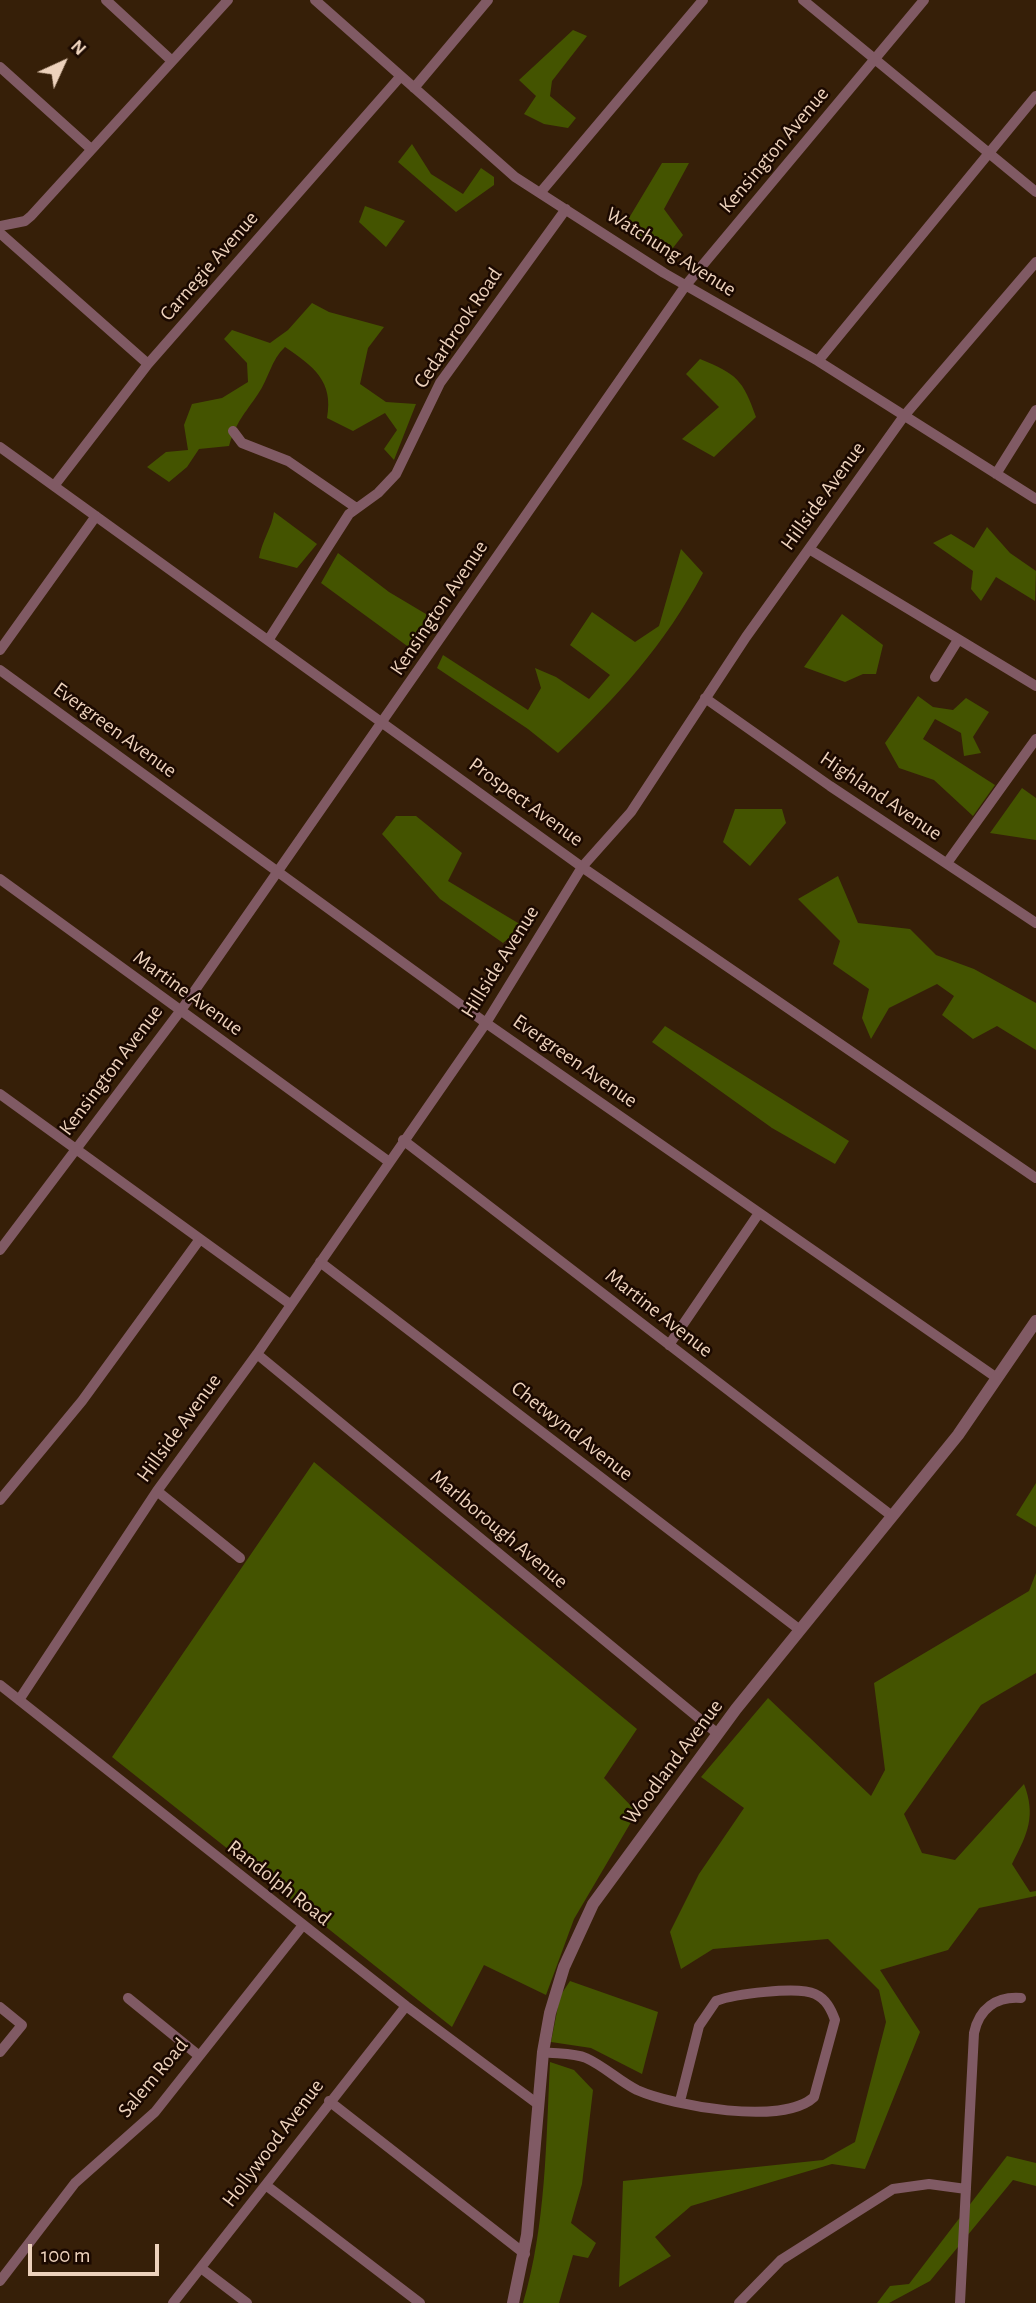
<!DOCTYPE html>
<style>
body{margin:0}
#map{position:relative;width:1036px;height:2303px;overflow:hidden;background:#361f08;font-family:"Alegreya Sans",sans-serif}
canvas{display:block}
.north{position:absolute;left:28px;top:28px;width:70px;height:70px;-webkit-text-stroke:5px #1b0900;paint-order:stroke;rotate:45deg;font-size:19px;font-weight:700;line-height:28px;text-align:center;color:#edd2bc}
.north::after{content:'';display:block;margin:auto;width:24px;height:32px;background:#edd2bc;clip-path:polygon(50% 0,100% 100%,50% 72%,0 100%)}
.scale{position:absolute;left:28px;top:2244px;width:131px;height:32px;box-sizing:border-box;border:4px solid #edd2bc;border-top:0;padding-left:9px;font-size:21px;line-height:24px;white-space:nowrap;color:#edd2bc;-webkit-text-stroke:5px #1b0900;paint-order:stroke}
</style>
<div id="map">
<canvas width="1036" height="2303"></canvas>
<div class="north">N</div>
<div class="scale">100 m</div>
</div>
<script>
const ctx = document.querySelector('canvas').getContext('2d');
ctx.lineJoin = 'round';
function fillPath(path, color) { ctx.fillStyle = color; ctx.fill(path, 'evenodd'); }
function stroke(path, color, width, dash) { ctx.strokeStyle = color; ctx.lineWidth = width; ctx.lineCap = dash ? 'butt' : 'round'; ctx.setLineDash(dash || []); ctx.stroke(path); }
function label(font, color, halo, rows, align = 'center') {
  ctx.font = font + ' "Alegreya Sans",sans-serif'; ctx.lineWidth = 5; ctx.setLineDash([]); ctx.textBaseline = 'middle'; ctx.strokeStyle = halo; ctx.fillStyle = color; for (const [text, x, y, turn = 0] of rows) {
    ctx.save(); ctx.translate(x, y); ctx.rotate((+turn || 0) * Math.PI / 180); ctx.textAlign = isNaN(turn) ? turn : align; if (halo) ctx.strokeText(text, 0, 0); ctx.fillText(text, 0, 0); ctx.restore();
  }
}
fillPath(new Path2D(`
 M 573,30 L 587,36 L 552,81 L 550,96 L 576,118 L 568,128 L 544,124 L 524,114 L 536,96 L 519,80 Z
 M 412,144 L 431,174 L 463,194 L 481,168 L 494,177 L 494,185 L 456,212 L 398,162 Z
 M 662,163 L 689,163 L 664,209 L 683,235 L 669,253 L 623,228 Z
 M 365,206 L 405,221 L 386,247 L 359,222 Z
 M 312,303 L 329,312 L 384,327 L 368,348 L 360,384 L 386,402 L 416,404 L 394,460 L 384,449 L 397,430 L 385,413 L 353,431 L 327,418 C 334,381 313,366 285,347 C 271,360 269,378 258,394 C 244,415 237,420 229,446 L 199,449 L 187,467 L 169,482 L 147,467 L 166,452 L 188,450 L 184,425 L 192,404 L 222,398 L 248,382 L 247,363 L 224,339 L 232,330 L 270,343 L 288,330 Z
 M 700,359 C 737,374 743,380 756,417 L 714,457 L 682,439 L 719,407 L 686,374 Z
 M 274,512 L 317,544 L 297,568 L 259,558 C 262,540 272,528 274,512 Z
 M 987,527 L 1010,553 L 1036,571 L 1035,601 L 996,577 L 981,601 L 971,589 L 973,571 L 933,543 L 951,534 L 974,548 Z
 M 681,549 L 703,573 C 664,646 618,696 558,753 L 528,729 L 437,668 L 443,655 L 528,710 L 541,688 L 535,668 L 556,677 L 589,699 L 610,675 L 570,645 L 592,612 L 635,642 L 659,626 Z
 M 338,553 L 389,592 L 436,620 L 414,651 L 321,583 Z
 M 842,614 L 883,645 L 876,674 L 863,674 L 845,682 L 804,667 Z
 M 918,696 L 933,707 L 953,710 L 966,698 L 989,712 L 973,737 L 981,753 L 964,756 L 961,733 L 935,719 L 923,739 L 995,785 L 973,816 L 934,780 L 899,768 L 885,743 Z
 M 1022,788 L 1036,798 L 1036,840 L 990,833 Z
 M 735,809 L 782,809 L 786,823 L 750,866 L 723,842 Z
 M 396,816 L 416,816 L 462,853 L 448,881 L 523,926 L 503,943 L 440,899 L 382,834 Z
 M 838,876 L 858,923 L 910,929 L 936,955 L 974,969 L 1036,1003 L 1036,1050 L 997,1026 L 973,1039 L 942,1015 L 954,996 L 937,984 L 889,1008 L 871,1039 L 862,1018 L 869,989 L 833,964 L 840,941 L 798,899 Z
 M 665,1026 L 849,1141 L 835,1164 L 772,1128 L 652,1042 Z
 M 314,1462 L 637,1729 L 604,1778 L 637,1812 L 574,1919 L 546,1995 L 484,1965 L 452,2027 L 112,1757 Z
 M 1036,1483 L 1036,1527 L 1016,1515 Z
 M 1036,1573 L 1036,1673 L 981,1705 L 904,1814 L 922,1853 L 955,1860 L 1024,1784 C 1036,1816 1028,1833 1012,1864 L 1030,1892 L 1036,1891 L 1036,1896 L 979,1908 L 948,1950 L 880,1970 L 920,2032 L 865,2169 L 832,2164 L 691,2206 L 655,2237 L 671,2256 L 619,2287 L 623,2181 L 823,2160 L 855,2142 L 886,2022 L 879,1990 L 828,1939 L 713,1949 L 681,1969 L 670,1932 L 699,1874 L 744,1808 L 701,1777 L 768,1698 L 871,1796 L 885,1770 L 874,1683 L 1029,1591 Z
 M 570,1981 L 658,2012 L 642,2074 L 591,2048 L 551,2042 L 560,1996 Z
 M 550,2062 L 574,2070 L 593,2090 L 582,2184 L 571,2223 L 596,2243 L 588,2258 L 573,2255 L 559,2303 L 523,2303 C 546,2226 546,2142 550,2062 Z
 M 1007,2156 L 1036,2163 L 1036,2186 L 1013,2180 L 930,2281 L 889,2303 L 877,2303 L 890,2286 L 909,2284 Z`), '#445400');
stroke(new Path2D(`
 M 106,0 L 172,61
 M 315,0 L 515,177 L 664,273 L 818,361 L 1036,499
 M 803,0 L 1036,192
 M 0,67 L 91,149
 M 414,88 L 488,0
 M 540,193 L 703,0
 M 0,226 L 25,221 L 31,216 L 228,0
 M 0,233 L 148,364
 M 818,361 L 1036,96
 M 233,431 L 242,443 L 288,461 L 355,507
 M 0,447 L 582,867 L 1036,1178
 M 996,474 L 1036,410
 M 54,486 L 148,364 L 400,77
 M 809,549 L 1036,686
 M 269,639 L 349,514 L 378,493 L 396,474 L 440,383 L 566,209
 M 0,650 L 96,516
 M 0,670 L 486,1023 L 997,1378
 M 935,677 L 958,640
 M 705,698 L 830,786 L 1036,923
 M 947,863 L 1036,739
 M 0,879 L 388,1161
 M 0,1094 L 290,1304
 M 403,1140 L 892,1516
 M 0,1250 L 184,1006 L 686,285 L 924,0
 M 320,1262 L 800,1630
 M 669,1345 L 759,1213
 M 257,1354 L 718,1734
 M 157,1491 L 240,1558
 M 0,1500 L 82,1401 L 200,1239
 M 0,1685 L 406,2006 L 539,2105
 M 19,1700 L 157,1491 L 257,1354 L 486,1023 L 582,867 L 631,812 L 746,637 L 904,416 L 1036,262
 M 128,1998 L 198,2055
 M 0,2007 L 22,2025 L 0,2052
 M 543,2052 C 556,2054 574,2053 586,2058 C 604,2066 619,2081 637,2090 C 673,2106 783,2126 814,2097 L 835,2020 C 831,2009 826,1999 815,1994 C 798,1986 734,1994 716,2001 L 699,2026 L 680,2101
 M 329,2101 L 525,2254
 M 267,2186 L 420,2303
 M 201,2268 L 247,2303
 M 0,2281 L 75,2183 L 155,2112 L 303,1925
 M 173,2303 L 406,2006
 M 739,2303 L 781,2260 L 893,2189 L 929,2184 L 966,2189
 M 960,2303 L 974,2033 C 979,2009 996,1996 1021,1998`), '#805a64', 10);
stroke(new Path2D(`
 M 513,2303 L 527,2235 L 543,2052 L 550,2013 L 564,1967 L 593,1904 L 736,1709 L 958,1435 L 1036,1321`), '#805a64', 12);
label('21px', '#edd2bc', '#1b0900', [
 ["Kensington Avenue",774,150,-50],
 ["Watchung Avenue",671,252,32],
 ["Carnegie Avenue",209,266,-49],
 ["Cedarbrook Road",458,328,-56],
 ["Hillside Avenue",823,496,-54],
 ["Kensington Avenue",439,608,-56],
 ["Evergreen Avenue",115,730,36],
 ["Highland Avenue",881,796,34],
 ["Prospect Avenue",526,802,36],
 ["Hillside Avenue",500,962,-58],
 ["Martine Avenue",188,993,36],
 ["Evergreen Avenue",575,1061,35],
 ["Kensington Avenue",111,1070,-53],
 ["Martine Avenue",659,1313,38],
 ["Hillside Avenue",179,1428,-54],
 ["Chetwynd Avenue",572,1431,38],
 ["Marlborough Avenue",499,1529,40],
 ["Woodland Avenue",673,1762,-53],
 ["Randolph Road",279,1883,38],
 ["Salem Road",153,2078,-50],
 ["Hollywood Avenue",273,2143,-53]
]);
</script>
